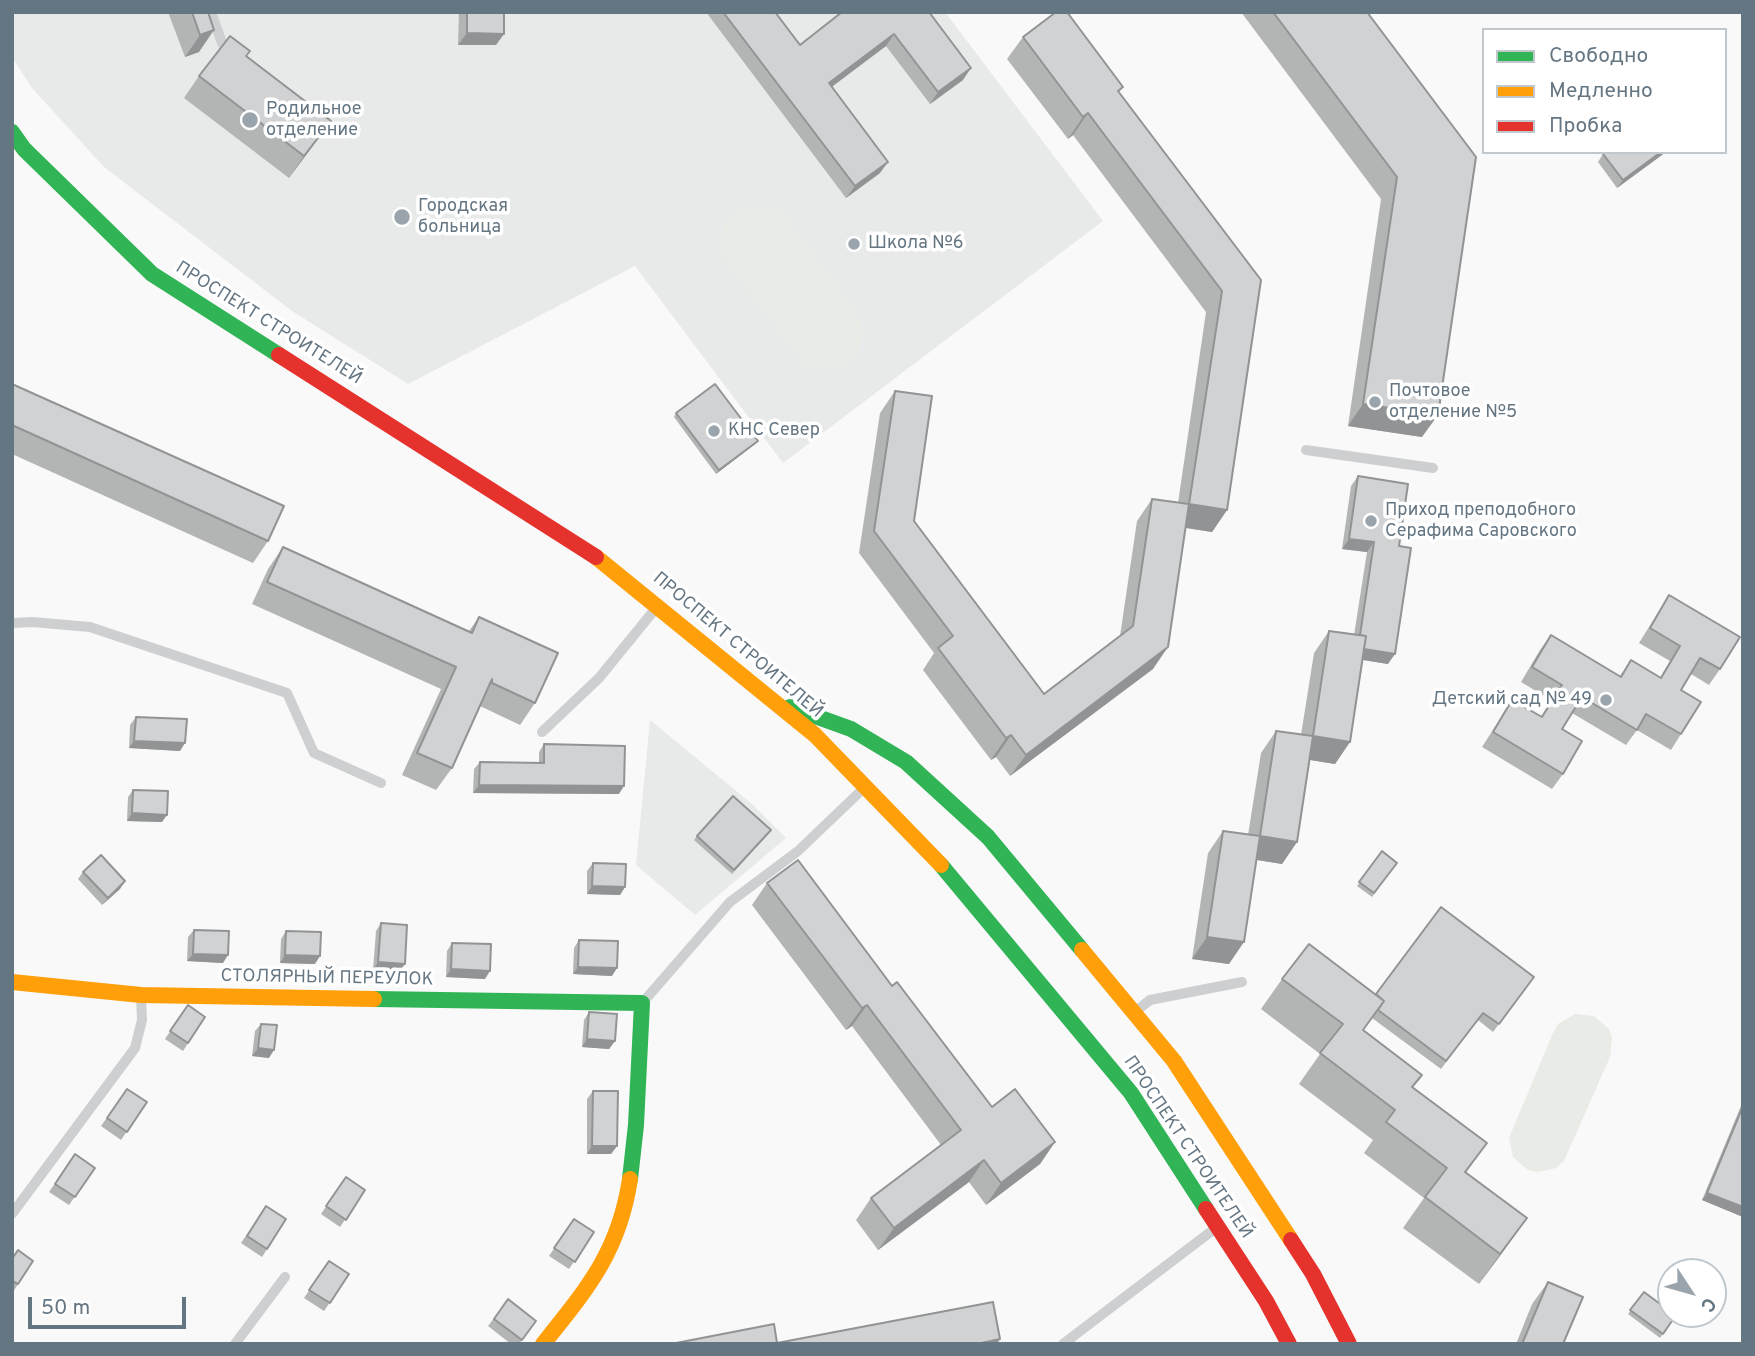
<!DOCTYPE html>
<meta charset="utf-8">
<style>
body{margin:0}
#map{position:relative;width:1755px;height:1356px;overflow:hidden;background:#f9f9f9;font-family:Overpass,sans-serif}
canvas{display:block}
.frame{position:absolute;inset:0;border:14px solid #657683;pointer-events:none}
.legend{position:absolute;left:1482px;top:28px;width:245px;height:126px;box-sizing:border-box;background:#fff;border:2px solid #c1c8cd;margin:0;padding:9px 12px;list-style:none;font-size:21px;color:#657683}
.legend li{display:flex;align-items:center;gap:14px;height:35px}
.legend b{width:35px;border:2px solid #c1c8cd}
.north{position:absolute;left:1657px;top:1258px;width:70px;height:70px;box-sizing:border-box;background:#fff;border:2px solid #c1c8cd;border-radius:50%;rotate:126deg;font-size:19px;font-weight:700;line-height:28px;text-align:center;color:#657683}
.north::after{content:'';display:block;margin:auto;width:24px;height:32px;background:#99a4ac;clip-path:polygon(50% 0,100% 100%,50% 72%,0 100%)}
.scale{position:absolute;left:28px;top:1297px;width:158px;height:32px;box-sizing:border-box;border:4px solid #657683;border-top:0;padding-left:9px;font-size:21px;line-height:24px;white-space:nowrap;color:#657683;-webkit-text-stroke:5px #fff;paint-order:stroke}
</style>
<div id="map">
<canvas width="1755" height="1356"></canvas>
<div class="frame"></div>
<ul class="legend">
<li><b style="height:9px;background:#30b455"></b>Свободно</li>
<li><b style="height:9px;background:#ff9f0a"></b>Медленно</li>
<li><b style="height:9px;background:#e5322d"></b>Пробка</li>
</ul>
<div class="north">С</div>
<div class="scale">50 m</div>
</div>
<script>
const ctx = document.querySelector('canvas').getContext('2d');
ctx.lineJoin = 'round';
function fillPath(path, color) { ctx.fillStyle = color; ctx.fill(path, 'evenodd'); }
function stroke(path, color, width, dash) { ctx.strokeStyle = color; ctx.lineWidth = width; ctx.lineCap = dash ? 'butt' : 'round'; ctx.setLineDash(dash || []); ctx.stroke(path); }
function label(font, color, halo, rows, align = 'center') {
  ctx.font = font + ' Overpass,sans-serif'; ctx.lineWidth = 7; ctx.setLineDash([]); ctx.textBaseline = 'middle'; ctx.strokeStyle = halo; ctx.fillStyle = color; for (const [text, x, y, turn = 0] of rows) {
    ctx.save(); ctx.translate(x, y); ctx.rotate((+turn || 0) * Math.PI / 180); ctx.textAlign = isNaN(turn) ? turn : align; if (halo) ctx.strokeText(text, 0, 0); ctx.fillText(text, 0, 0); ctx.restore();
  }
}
fillPath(new Path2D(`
 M 12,12 L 945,12 L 1103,221 L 783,463 L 635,266 L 408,384 L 292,311 L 104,167 L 32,88 L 12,57 Z
 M 650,720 L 752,804 L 786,838 L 695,915 L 636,865 Z`), '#e8e9e9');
fillPath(new Path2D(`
 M 760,205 L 780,212 L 788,220 L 856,310 L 863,330 L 858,351 L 843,366 L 823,371 L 803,363 L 722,256 C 716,228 731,208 760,205 Z
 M 1575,1014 L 1594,1016 L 1609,1029 L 1612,1038 L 1610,1057 L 1564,1161 L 1556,1168 L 1538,1172 L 1528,1170 L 1513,1157 L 1509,1138 L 1553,1033 L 1558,1024 Z`), '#e8ebe6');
stroke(new Path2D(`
 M 211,12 L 222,43 L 233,52
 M 1306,450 L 1433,468
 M 12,623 L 32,622 L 90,627 L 287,693 L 314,753 L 381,783
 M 542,732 L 599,678 L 656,608
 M 644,1001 L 730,902 L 798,851 L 865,787
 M 1136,1011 L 1150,1000 L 1242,982
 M 12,1214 L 135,1048 L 142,1020 L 141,998
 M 235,1344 L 285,1277
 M 1063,1344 L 1217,1227`), '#cecfd0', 10);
stroke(new Path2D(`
 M 12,132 L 24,149 L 152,274 L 279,355
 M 790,707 L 851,729 L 906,762 L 988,837 L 1082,950
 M 941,865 L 1131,1093 L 1206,1209
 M 374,999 L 642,1003 L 636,1125 L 630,1179`), '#30b455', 16);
stroke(new Path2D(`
 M 596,557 L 815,735 L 941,865
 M 1082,950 L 1174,1061 L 1291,1240
 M 12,982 L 141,995 L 374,999
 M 543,1344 C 587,1289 619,1252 630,1179`), '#ff9f0a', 16);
stroke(new Path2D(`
 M 279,355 L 596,557
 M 1206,1209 L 1266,1301 L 1289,1344
 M 1291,1240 L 1313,1274 L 1349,1344`), '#e5322d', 16);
fillPath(new Path2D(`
 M 168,12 L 208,12 L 199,52 L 185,57 Z
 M 459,12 L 504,12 L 496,45 L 458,45 Z
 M 706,12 L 775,12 L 800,45 L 929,12 L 963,80 L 930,104 L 886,46 L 831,87 L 880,173 L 846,198 Z
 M 1241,12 L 1367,12 L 1476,157 L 1422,437 L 1348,426 L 1381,199 Z
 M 1023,37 L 1123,87 L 1119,92 L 1261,280 L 1227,510 L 1212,532 L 1186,528 L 1153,669 L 1010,776 L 996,757 L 991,760 L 923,670 L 934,653 L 859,553 L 880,413 L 895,391 L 914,521 L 1044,694 L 1120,636 L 1137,521 L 1152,499 L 1178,503 L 1206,312 L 1073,135 L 1068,139 L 1007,59 Z
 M 246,56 L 331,121 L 289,178 L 184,98 L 199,76 Z
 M 1666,152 L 1617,188 L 1598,162 L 1603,154 Z
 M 12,384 L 268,541 L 253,563 L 12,454 Z
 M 676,413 L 758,441 L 755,444 L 716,474 L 674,417 Z
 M 1358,476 L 1399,546 L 1388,664 L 1363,660 L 1350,742 L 1335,764 L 1310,760 L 1297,842 L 1282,864 L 1257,860 L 1229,964 L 1192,959 L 1208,853 L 1223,831 L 1248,835 L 1261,753 L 1276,731 L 1301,735 L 1314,653 L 1329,631 L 1354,635 L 1367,552 L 1342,549 L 1351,486 Z
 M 283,547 L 469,631 L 479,617 L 535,703 L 520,725 L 480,706 L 452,768 L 436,790 L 402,775 L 441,689 L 252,604 L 268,569 Z
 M 1669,595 L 1720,669 L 1709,685 L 1691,674 L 1681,690 L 1681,734 L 1671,750 L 1637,730 L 1626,745 L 1572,713 L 1562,729 L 1563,774 L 1552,789 L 1482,747 L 1512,700 L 1541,717 L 1551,700 L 1521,682 L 1540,650 L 1551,635 L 1620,676 L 1631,660 L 1660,678 L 1670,661 L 1639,643 Z
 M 136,717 L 180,751 L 129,748 L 130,725 Z
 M 544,744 L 619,794 L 473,793 L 474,769 L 480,762 L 539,763 L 539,752 Z
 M 133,790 L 162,822 L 127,821 L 128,797 Z
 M 771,830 L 732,874 L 694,840 L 697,836 Z
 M 1382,851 L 1397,863 L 1372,897 L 1357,886 Z
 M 593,863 L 625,887 L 620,895 L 587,894 L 587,871 Z
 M 83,872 L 120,889 L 102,905 L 78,879 Z
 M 767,883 L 892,986 L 992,1107 L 1055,1142 L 1040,1164 L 986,1205 L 969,1182 L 878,1250 L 856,1220 L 871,1198 L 941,1145 L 852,1026 L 846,1030 L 752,905 Z
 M 381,923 L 399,972 L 373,970 L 376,931 Z
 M 194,930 L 223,963 L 187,961 L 188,937 Z
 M 286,931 L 315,964 L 280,963 L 281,939 Z
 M 579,940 L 612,976 L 573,974 L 574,948 Z
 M 452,943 L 485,979 L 446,977 L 447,951 Z
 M 1534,977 L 1493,1032 L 1478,1020 L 1441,1069 L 1372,1018 L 1363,1030 L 1413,1087 L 1487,1143 L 1466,1173 L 1505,1249 L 1479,1284 L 1403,1228 L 1424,1198 L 1364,1153 L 1373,1140 L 1299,1084 L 1320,1054 L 1261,1009 L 1282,979 L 1376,994 Z
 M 188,1005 L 205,1017 L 183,1051 L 165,1039 Z
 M 589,1012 L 615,1041 L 609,1049 L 582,1047 L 584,1020 Z
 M 261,1024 L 269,1058 L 252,1056 L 255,1031 Z
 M 127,1089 L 147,1102 L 121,1140 L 101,1126 Z
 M 593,1091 L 617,1146 L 611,1154 L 587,1154 L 587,1099 Z
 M 1743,1101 L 1743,1217 L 1702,1200 Z
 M 75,1154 L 95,1168 L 69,1205 L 49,1192 Z
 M 346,1177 L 365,1190 L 340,1227 L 321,1214 Z
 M 266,1206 L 286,1219 L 262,1257 L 241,1243 Z
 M 574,1219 L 594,1232 L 569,1269 L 549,1256 Z
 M 12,1258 L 33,1261 L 13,1292 Z
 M 329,1261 L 349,1274 L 324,1311 L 304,1298 Z
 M 1548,1282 L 1563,1344 L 1516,1344 L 1532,1304 Z
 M 1644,1292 L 1676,1315 L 1660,1338 L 1628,1314 Z
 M 508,1299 L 536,1321 L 519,1344 L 511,1344 L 488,1326 Z`), '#b3b5b5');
fillPath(new Path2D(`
 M 214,30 L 199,52 L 185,57 L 200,35 Z
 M 467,33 L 504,34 L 496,45 L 458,45 Z
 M 894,34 L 886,46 L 821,95 L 829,83 Z
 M 971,68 L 963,80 L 930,104 L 938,92 Z
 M 1088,113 L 1073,135 L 1068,139 L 1083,117 Z
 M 331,121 L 315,143 L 289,178 L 304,156 Z
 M 1661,152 L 1666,152 L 1617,188 L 1623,180 Z
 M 888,162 L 880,173 L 846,198 L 855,186 Z
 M 1363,404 L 1438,415 L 1422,437 L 1348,426 Z
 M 758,441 L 755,444 L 716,474 L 719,470 Z
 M 1189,504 L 1227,510 L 1212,532 L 1174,526 Z
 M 1349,539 L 1374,542 L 1367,552 L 1342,549 Z
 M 1168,647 L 1153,669 L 1010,776 L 1026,755 Z
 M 1358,648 L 1395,654 L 1388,664 L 1351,658 Z
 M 1011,735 L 996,757 L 991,760 L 1006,738 Z
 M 1313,736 L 1350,742 L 1335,764 L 1298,758 Z
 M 134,741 L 185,743 L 180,751 L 129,748 Z
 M 479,785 L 624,786 L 619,794 L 473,793 Z
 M 132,813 L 167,815 L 162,822 L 127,821 Z
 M 1260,836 L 1297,842 L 1282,864 L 1245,858 Z
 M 125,881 L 120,889 L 102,905 L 108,898 Z
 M 592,886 L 625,887 L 620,895 L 587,894 Z
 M 1207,937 L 1244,942 L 1229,964 L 1192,959 Z
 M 193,954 L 228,955 L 223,963 L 187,961 Z
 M 285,955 L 320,956 L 315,964 L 280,963 Z
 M 378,962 L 405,964 L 399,972 L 373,970 Z
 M 578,967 L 617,968 L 612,976 L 573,974 Z
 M 451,969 L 490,971 L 485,979 L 446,977 Z
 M 867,1005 L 852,1026 L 846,1030 L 862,1008 Z
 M 587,1039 L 615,1041 L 609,1049 L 582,1047 Z
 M 258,1048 L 274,1050 L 269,1058 L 252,1056 Z
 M 1055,1142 L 1040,1164 L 986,1205 L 1001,1183 Z
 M 592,1146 L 617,1146 L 611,1154 L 587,1154 Z
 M 984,1160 L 969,1182 L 878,1250 L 894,1228 Z
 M 1707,1193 L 1743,1207 L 1743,1217 L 1702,1200 Z
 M 1527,1218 L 1505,1249 L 1479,1284 L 1500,1254 Z
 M 1000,1339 L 997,1344 L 977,1344 Z`), '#929394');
const building = new Path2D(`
 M 192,12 L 208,12 L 214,30 L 200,35 Z
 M 467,12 L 504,12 L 504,34 L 467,33 Z
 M 723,12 L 775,12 L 800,45 L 842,12 L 929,12 L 971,68 L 938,92 L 894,34 L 829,83 L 888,162 L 855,186 Z
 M 1056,12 L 1067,12 L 1123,87 L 1118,91 L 1261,280 L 1227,510 L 1189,504 L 1222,291 L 1088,113 L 1083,117 L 1023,37 Z
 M 1273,12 L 1367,12 L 1476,157 L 1438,415 L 1363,404 L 1397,177 Z
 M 230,36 L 250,51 L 246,56 L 331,121 L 304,156 L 199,76 Z
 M 1605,152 L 1661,152 L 1623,180 L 1603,154 Z
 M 12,384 L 284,506 L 268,541 L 12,425 Z
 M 715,384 L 758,441 L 719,470 L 676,413 Z
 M 895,391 L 932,396 L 914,521 L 1044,694 L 1133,626 L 1152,499 L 1189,504 L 1168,647 L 1026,755 L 1011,735 L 1006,738 L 938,648 L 953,636 L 874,531 Z
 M 1358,476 L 1408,484 L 1399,546 L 1411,548 L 1395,654 L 1364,649 L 1366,636 L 1360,635 L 1374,542 L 1349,539 Z
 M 283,547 L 472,633 L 479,617 L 558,653 L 535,703 L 492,683 L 492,679 L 452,768 L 417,753 L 456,667 L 267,582 Z
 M 1669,595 L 1740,637 L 1720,669 L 1700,658 L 1681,690 L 1701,702 L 1681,734 L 1646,714 L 1637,730 L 1582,697 L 1562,729 L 1582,741 L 1563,774 L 1493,732 L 1512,700 L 1542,717 L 1562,685 L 1532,667 L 1551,635 L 1621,677 L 1631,660 L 1661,678 L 1680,646 L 1650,628 Z
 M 1329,631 L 1366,636 L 1350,742 L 1313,736 Z
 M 136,717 L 187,719 L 185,743 L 134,741 Z
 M 1276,731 L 1313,736 L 1297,842 L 1260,836 Z
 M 544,744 L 625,746 L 624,786 L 479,785 L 480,762 L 544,763 Z
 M 133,790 L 168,791 L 167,815 L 132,813 Z
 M 733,796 L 771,830 L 734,870 L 697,836 Z
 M 1223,831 L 1260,836 L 1244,942 L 1207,937 Z
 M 1382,851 L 1397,863 L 1374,893 L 1359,882 Z
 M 101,855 L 125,881 L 108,898 L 83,872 Z
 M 798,860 L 892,986 L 897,982 L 992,1107 L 1015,1089 L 1055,1142 L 1001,1183 L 984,1160 L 894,1228 L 871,1198 L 961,1130 L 867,1005 L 862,1008 L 767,883 Z
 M 593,863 L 626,864 L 625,887 L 592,886 Z
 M 1441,907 L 1534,977 L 1499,1024 L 1483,1013 L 1446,1061 L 1378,1010 L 1384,1001 L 1376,994 Z
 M 381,923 L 407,925 L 405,964 L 378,962 Z
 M 194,930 L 229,931 L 228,955 L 193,954 Z
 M 286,931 L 321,932 L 320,956 L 285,955 Z
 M 579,940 L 618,941 L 617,968 L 578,967 Z
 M 452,943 L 491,944 L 490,971 L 451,969 Z
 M 1309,944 L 1384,1001 L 1363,1030 L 1422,1075 L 1412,1087 L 1487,1143 L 1465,1172 L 1527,1218 L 1500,1254 L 1425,1197 L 1447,1168 L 1386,1122 L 1395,1110 L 1320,1053 L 1343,1024 L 1282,979 Z
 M 188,1005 L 205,1017 L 188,1043 L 170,1031 Z
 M 589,1012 L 617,1014 L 615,1041 L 587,1039 Z
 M 261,1024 L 277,1025 L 274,1050 L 258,1048 Z
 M 127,1089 L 147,1102 L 127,1132 L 107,1118 Z
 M 593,1091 L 618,1091 L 617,1146 L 592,1146 Z
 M 1743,1106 L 1743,1207 L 1707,1193 Z
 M 75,1154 L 95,1168 L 75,1197 L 55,1184 Z
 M 346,1177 L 365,1190 L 346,1220 L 326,1206 Z
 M 266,1206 L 286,1219 L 267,1249 L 247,1236 Z
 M 574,1219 L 594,1232 L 575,1262 L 554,1248 Z
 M 18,1250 L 33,1261 L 18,1284 L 12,1281 L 12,1259 Z
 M 329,1261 L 349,1274 L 330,1303 L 309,1290 Z
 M 1548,1282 L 1583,1297 L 1563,1344 L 1522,1344 Z
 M 1644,1292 L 1671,1312 L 1671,1314 L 1676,1315 L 1663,1334 L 1630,1310 Z
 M 508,1299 L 536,1321 L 522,1340 L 494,1319 Z
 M 993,1302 L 1000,1339 L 977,1344 L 671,1344 L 774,1324 L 777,1343 Z`);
fillPath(building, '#d0d2d3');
stroke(building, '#929394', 2);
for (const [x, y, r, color] of [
 [250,120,9,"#99a4ac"],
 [402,217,9,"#99a4ac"],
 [854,244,7,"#99a4ac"],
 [1375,402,7,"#99a4ac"],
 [714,431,7,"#99a4ac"],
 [1371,521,7,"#99a4ac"],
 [1606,700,7,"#99a4ac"]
]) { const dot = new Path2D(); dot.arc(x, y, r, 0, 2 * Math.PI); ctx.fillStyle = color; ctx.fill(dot); stroke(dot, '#fff', 2.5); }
label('18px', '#657683', '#fff', [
 ["Родильное",266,110],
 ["отделение",266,131],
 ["Городская",418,207],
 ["больница",418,228],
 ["Школа №6",868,244],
 ["Почтовое",1389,392],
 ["отделение №5",1389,413],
 ["КНС Север",728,431],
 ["Приход преподобного",1385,511],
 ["Серафима Саровского",1385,532],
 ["Детский сад № 49",1592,700,"right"]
], 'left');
label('18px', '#657683', '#fff', [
 ["ПРОСПЕКТ СТРОИТЕЛЕЙ",268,324,32],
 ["ПРОСПЕКТ СТРОИТЕЛЕЙ",737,646,40],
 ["СТОЛЯРНЫЙ ПЕРЕУЛОК",327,979,1],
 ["ПРОСПЕКТ СТРОИТЕЛЕЙ",1187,1148,56]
]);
</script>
